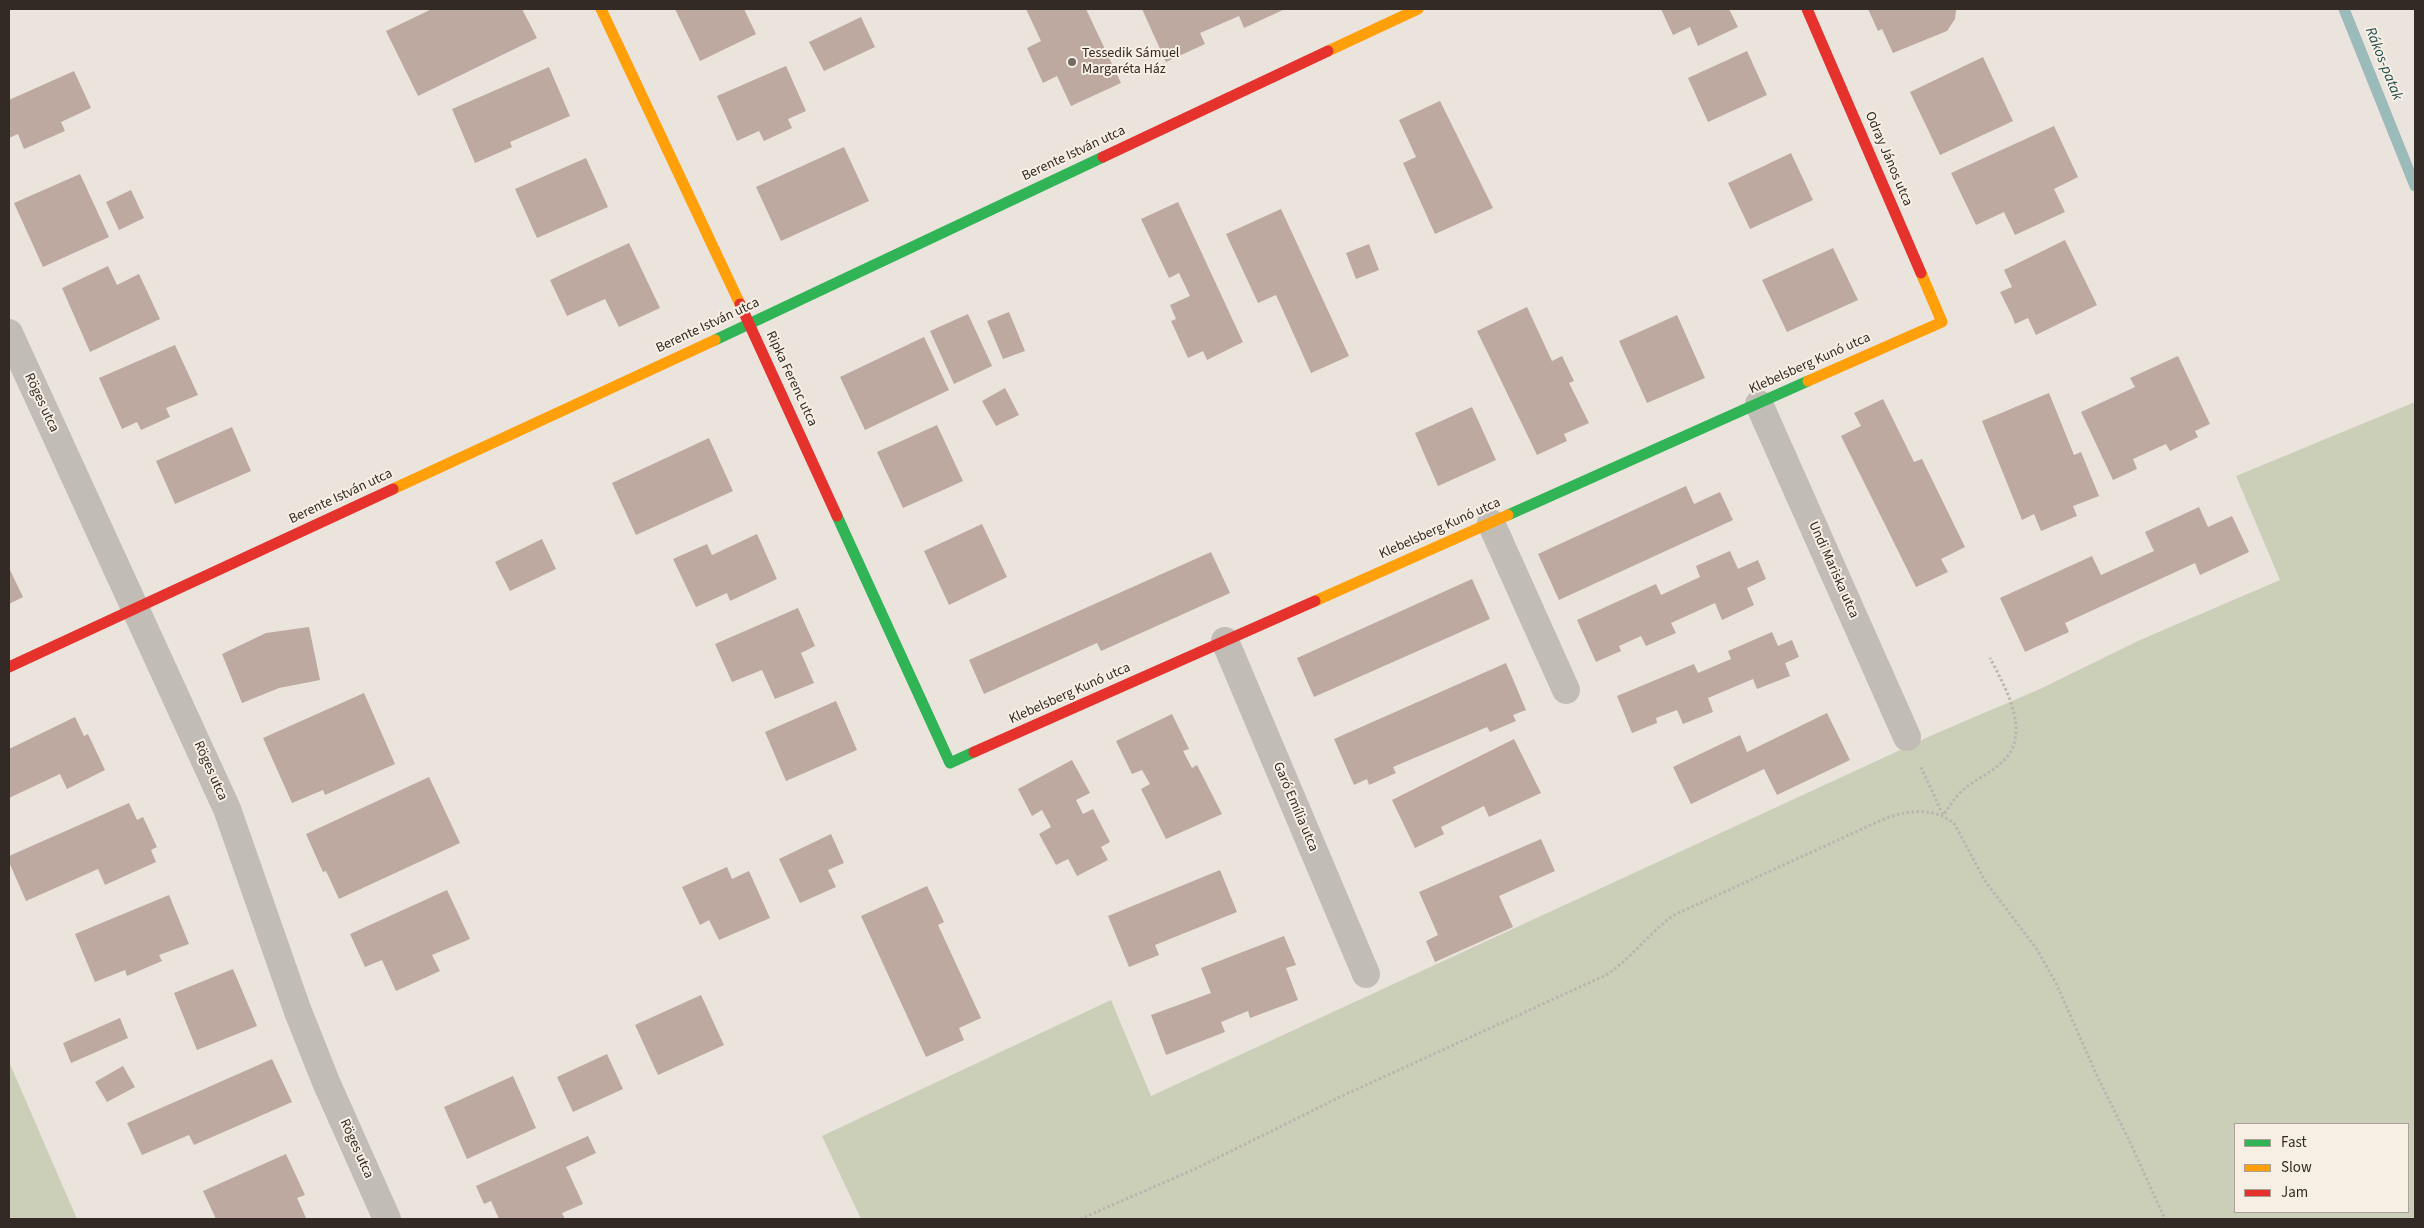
<!DOCTYPE html>
<meta charset="utf-8">
<style>
body{margin:0}
#map{position:relative;width:2424px;height:1228px;overflow:hidden;background:#eae4dd;font-family:"Source Sans 3",sans-serif}
canvas{display:block}
.frame{position:absolute;inset:0;border:10px solid #332a26;pointer-events:none}
.legend{position:absolute;left:2234px;top:1123px;width:175px;height:90px;box-sizing:border-box;background:#f8efe4;border:1px solid #a9a098;margin:0;padding:6px 9px;list-style:none;font-size:15px;color:#332a26}
.legend li{display:flex;align-items:center;gap:10px;height:25px}
.legend b{width:25px;border:1px solid #a9a098}
</style>
<div id="map">
<canvas width="2424" height="1228"></canvas>
<div class="frame"></div>
<ul class="legend">
<li><b style="height:6px;background:#30b455"></b>Fast</li>
<li><b style="height:6px;background:#ff9f0a"></b>Slow</li>
<li><b style="height:6px;background:#e5322d"></b>Jam</li>
</ul>
</div>
<script>
const ctx = document.querySelector('canvas').getContext('2d');
ctx.lineJoin = 'round';
function fillPath(path, color) { ctx.fillStyle = color; ctx.fill(path, 'evenodd'); }
function stroke(path, color, width, dash) { ctx.strokeStyle = color; ctx.lineWidth = width; ctx.lineCap = dash ? 'butt' : 'round'; ctx.setLineDash(dash || []); ctx.stroke(path); }
function label(font, color, halo, rows, align = 'center') {
  ctx.font = font + ' "Source Sans 3",sans-serif'; ctx.lineWidth = 4; ctx.setLineDash([]); ctx.textBaseline = 'middle'; ctx.strokeStyle = halo; ctx.fillStyle = color; for (const [text, x, y, turn = 0] of rows) {
    ctx.save(); ctx.translate(x, y); ctx.rotate((+turn || 0) * Math.PI / 180); ctx.textAlign = isNaN(turn) ? turn : align; if (halo) ctx.strokeText(text, 0, 0); ctx.fillText(text, 0, 0); ctx.restore();
  }
}
fillPath(new Path2D(`
 M 2415,402 L 2415,1219 L 861,1219 L 822,1136 L 1111,1000 L 1151,1096 L 1937,733 L 2040,689 L 2140,640 L 2280,580 L 2236,476 ZM 2235,1124 L 2408,1124 L 2408,1212 L 2235,1212 Z
 M 9,1064 L 10,1064 L 77,1219 L 9,1219 Z`), '#cbcfb8');
stroke(new Path2D(`
 M 2344,9 L 2415,186`), '#9bbaba', 11);
fillPath(new Path2D(`
 M 432,9 L 522,9 L 537,38 L 418,96 L 386,31 Z
 M 675,9 L 744,9 L 756,34 L 700,61 Z
 M 1026,9 L 1086,9 L 1121,83 L 1071,106 L 1057,76 L 1043,83 L 1027,48 L 1041,41 Z
 M 1142,9 L 1285,9 L 1244,28 L 1239,16 L 1200,33 L 1205,44 L 1166,62 Z
 M 1661,9 L 1729,9 L 1738,27 L 1698,46 L 1690,27 L 1673,35 Z
 M 1868,9 L 1956,9 L 1956,11 L 1955,19 L 1947,31 L 1893,53 L 1882,29 L 1878,31 Z
 M 861,17 L 875,47 L 824,71 L 809,42 Z
 M 1747,51 L 1767,95 L 1708,122 L 1688,78 Z
 M 1983,57 L 2013,121 L 1940,155 L 1910,92 Z
 M 786,66 L 806,111 L 788,119 L 792,128 L 764,141 L 759,131 L 737,141 L 717,96 Z
 M 549,67 L 570,116 L 510,142 L 512,147 L 475,163 L 452,109 Z
 M 74,71 L 91,108 L 61,122 L 65,131 L 24,149 L 18,134 L 9,138 L 9,100 Z
 M 1440,101 L 1493,208 L 1435,234 L 1403,163 L 1416,157 L 1399,120 Z
 M 2054,126 L 2078,177 L 2054,189 L 2065,212 L 2015,235 L 2004,212 L 1976,225 L 1951,173 Z
 M 844,147 L 869,201 L 781,241 L 756,187 Z
 M 1791,153 L 1813,200 L 1750,229 L 1728,183 Z
 M 586,158 L 608,207 L 537,238 L 515,189 Z
 M 80,174 L 109,237 L 43,267 L 14,203 Z
 M 131,190 L 144,218 L 119,230 L 106,202 Z
 M 1178,202 L 1243,342 L 1207,360 L 1203,351 L 1188,358 L 1171,321 L 1176,319 L 1170,305 L 1190,296 L 1179,273 L 1169,278 L 1141,219 Z
 M 1281,209 L 1349,356 L 1311,373 L 1276,295 L 1258,303 L 1226,234 Z
 M 2065,240 L 2097,305 L 2036,335 L 2028,318 L 2015,324 L 2012,316 L 2000,292 L 2012,287 L 2004,270 Z
 M 629,243 L 660,308 L 619,327 L 605,299 L 567,316 L 550,280 Z
 M 1369,244 L 1379,270 L 1356,279 L 1346,253 Z
 M 1833,248 L 1858,300 L 1787,332 L 1762,280 Z
 M 108,266 L 117,285 L 139,274 L 160,319 L 90,352 L 62,288 Z
 M 1527,307 L 1552,361 L 1562,356 L 1574,381 L 1569,383 L 1589,423 L 1564,434 L 1567,441 L 1537,455 L 1477,331 Z
 M 1009,312 L 1025,351 L 1003,359 L 987,321 Z
 M 968,314 L 992,366 L 954,384 L 930,331 Z
 M 1677,315 L 1705,378 L 1647,403 L 1619,341 Z
 M 924,337 L 949,390 L 865,430 L 840,377 Z
 M 175,345 L 198,395 L 166,408 L 170,417 L 141,430 L 137,422 L 122,429 L 99,378 Z
 M 2178,356 L 2210,424 L 2195,431 L 2198,437 L 2170,451 L 2166,444 L 2133,459 L 2137,469 L 2113,480 L 2081,412 L 2135,387 L 2130,378 Z
 M 1005,388 L 1019,415 L 996,426 L 982,401 Z
 M 2049,393 L 2074,455 L 2081,452 L 2099,496 L 2073,506 L 2077,516 L 2041,531 L 2034,514 L 2022,520 L 1982,421 Z
 M 1883,399 L 1914,462 L 1922,459 L 1965,547 L 1941,559 L 1948,572 L 1916,587 L 1841,436 L 1861,426 L 1854,413 Z
 M 1472,407 L 1496,460 L 1438,486 L 1415,433 Z
 M 937,425 L 963,481 L 903,508 L 877,452 Z
 M 232,427 L 251,471 L 175,504 L 156,461 Z
 M 709,438 L 733,491 L 636,535 L 612,483 Z
 M 1686,486 L 1694,504 L 1720,492 L 1733,520 L 1559,600 L 1538,554 Z
 M 2199,507 L 2208,527 L 2232,516 L 2249,552 L 2200,575 L 2195,563 L 2065,623 L 2069,632 L 2025,652 L 2000,598 L 2092,556 L 2101,575 L 2154,551 L 2145,532 Z
 M 982,524 L 1007,577 L 949,605 L 924,551 Z
 M 757,534 L 777,579 L 730,601 L 727,593 L 696,607 L 673,559 L 707,544 L 712,555 Z
 M 542,539 L 556,569 L 510,591 L 495,562 Z
 M 1730,551 L 1738,569 L 1758,560 L 1766,579 L 1747,588 L 1754,605 L 1722,620 L 1715,603 L 1671,623 L 1676,633 L 1646,646 L 1641,636 L 1619,646 L 1621,651 L 1596,662 L 1577,620 L 1656,584 L 1661,595 L 1700,577 L 1696,566 Z
 M 1211,552 L 1230,593 L 1101,651 L 1097,643 L 984,694 L 969,660 Z
 M 9,568 L 23,597 L 9,604 Z
 M 1472,579 L 1490,619 L 1314,697 L 1297,658 Z
 M 798,608 L 815,646 L 801,653 L 814,683 L 775,699 L 762,670 L 732,682 L 715,644 Z
 M 309,627 L 320,680 L 279,688 L 242,703 L 222,654 L 266,633 Z
 M 1772,632 L 1778,646 L 1792,640 L 1799,657 L 1785,663 L 1790,676 L 1757,689 L 1753,679 L 1708,698 L 1713,712 L 1683,724 L 1677,710 L 1656,718 L 1657,723 L 1632,733 L 1617,696 L 1694,664 L 1698,673 L 1731,659 L 1728,651 Z
 M 1506,663 L 1526,710 L 1513,715 L 1516,721 L 1490,732 L 1487,727 L 1393,767 L 1396,773 L 1369,785 L 1367,779 L 1354,785 L 1334,739 Z
 M 364,693 L 395,764 L 325,795 L 323,790 L 292,803 L 263,738 Z
 M 836,701 L 857,750 L 786,781 L 765,732 Z
 M 1827,713 L 1850,760 L 1777,795 L 1764,769 L 1691,804 L 1673,767 L 1740,735 L 1747,752 Z
 M 1172,714 L 1189,749 L 1183,751 L 1192,768 L 1197,765 L 1222,814 L 1166,839 L 1141,789 L 1150,784 L 1142,770 L 1132,774 L 1116,741 Z
 M 75,717 L 84,736 L 88,734 L 105,770 L 67,789 L 60,774 L 9,798 L 9,749 Z
 M 1514,739 L 1541,793 L 1489,817 L 1484,806 L 1441,827 L 1444,834 L 1415,848 L 1392,800 Z
 M 1072,760 L 1090,793 L 1076,800 L 1083,814 L 1093,809 L 1110,842 L 1101,847 L 1108,860 L 1077,876 L 1068,859 L 1056,865 L 1039,834 L 1051,827 L 1042,810 L 1032,816 L 1018,789 Z
 M 429,777 L 460,843 L 339,899 L 326,871 L 323,872 L 306,834 Z
 M 129,803 L 137,820 L 143,817 L 157,847 L 151,850 L 156,862 L 105,885 L 98,869 L 26,901 L 9,862 L 9,856 Z
 M 831,834 L 844,863 L 828,870 L 836,887 L 800,903 L 779,859 Z
 M 1541,839 L 1555,871 L 1499,896 L 1513,927 L 1435,962 L 1426,941 L 1438,935 L 1419,892 Z
 M 727,867 L 732,879 L 749,871 L 770,918 L 719,940 L 709,920 L 700,925 L 682,887 Z
 M 1220,870 L 1237,912 L 1155,945 L 1159,955 L 1129,967 L 1108,916 Z
 M 927,886 L 944,922 L 938,925 L 981,1018 L 959,1028 L 964,1040 L 926,1057 L 861,916 Z
 M 447,890 L 470,939 L 432,955 L 440,971 L 396,991 L 382,960 L 365,967 L 350,934 Z
 M 169,895 L 189,944 L 159,955 L 162,961 L 127,976 L 125,970 L 95,982 L 75,934 Z
 M 1284,936 L 1296,965 L 1286,968 L 1298,1000 L 1250,1018 L 1248,1011 L 1221,1022 L 1225,1032 L 1166,1055 L 1151,1015 L 1211,993 L 1201,968 Z
 M 233,969 L 257,1026 L 197,1050 L 174,993 Z
 M 701,995 L 724,1045 L 658,1075 L 635,1025 Z
 M 120,1018 L 128,1038 L 71,1063 L 63,1043 Z
 M 607,1054 L 623,1089 L 573,1112 L 557,1077 Z
 M 272,1059 L 292,1102 L 194,1145 L 189,1135 L 142,1155 L 127,1123 Z
 M 123,1066 L 135,1087 L 107,1102 L 95,1082 Z
 M 513,1076 L 536,1128 L 467,1159 L 444,1107 Z
 M 588,1136 L 596,1153 L 566,1167 L 583,1204 L 562,1213 L 565,1219 L 499,1219 L 491,1201 L 484,1204 L 476,1186 Z
 M 286,1154 L 305,1195 L 297,1198 L 306,1218 L 216,1219 L 203,1191 Z`), '#bda9a0');
stroke(new Path2D(`
 M 1921,767 L 1943,815 C 1949,808 1953,800 1959,794 C 1970,782 1988,775 2000,764 C 2034,736 2006,689 1990,658
 M 1080,1219 L 1197,1168 L 1342,1096 L 1606,975 C 1632,958 1649,933 1674,915 L 1886,818 C 1911,810 1931,807 1954,823 L 1985,881 L 2036,948 L 2056,983 L 2098,1078 L 2128,1138 L 2165,1219`), '#bbb5b0', 3, [2.5, 2.5]);
stroke(new Path2D(`
 M 9,333 L 227,809 L 297,1009 L 326,1082 L 387,1219
 M 1759,404 L 1907,737
 M 1491,523 L 1566,690
 M 1225,641 L 1366,974`), '#c2bcb7', 28);
stroke(new Path2D(`
 M 715,340 L 1103,157
 M 1508,515 L 1808,381
 M 837,516 L 950,763 L 974,752`), '#30b455', 11);
stroke(new Path2D(`
 M 601,9 L 740,304
 M 1328,51 L 1418,9
 M 1808,381 L 1942,322 L 1921,273
 M 393,489 L 715,340
 M 1315,601 L 1508,515`), '#ff9f0a', 11);
stroke(new Path2D(`
 M 1807,9 L 1921,273
 M 1103,157 L 1328,51
 M 740,304 L 837,516
 M 9,667 L 393,489
 M 974,752 L 1315,601`), '#e5322d', 11);
for (const [x, y, r, color] of [
 [1072,62,5,"#736b66"]
]) { const dot = new Path2D(); dot.arc(x, y, r, 0, 2 * Math.PI); ctx.fillStyle = color; ctx.fill(dot); stroke(dot, '#f8efe4', 2); }
label('14px', '#332a26', '#f8efe4', [
 ["Tessedik Sámuel",1082,54],
 ["Margaréta Ház",1082,70]
], 'left');
label('14px', '#332a26', '#f8efe4', [
 ["Berente István utca",1074,154,-25],
 ["Odray János utca",1888,159,67],
 ["Berente István utca",708,326,-25],
 ["Klebelsberg Kunó utca",1810,364,-24],
 ["Ripka Ferenc utca",791,379,65],
 ["Röges utca",41,403,65],
 ["Berente István utca",341,497,-25],
 ["Klebelsberg Kunó utca",1440,529,-24],
 ["Undi Mariska utca",1833,570,66],
 ["Klebelsberg Kunó utca",1070,694,-24],
 ["Röges utca",210,771,66],
 ["Garó Emília utca",1295,807,67],
 ["Röges utca",356,1149,66]
]);
label('italic 15px', '#1e4d51', '#f8efe4', [
 ["Rákos-patak",2383,64,68]
]);
</script>
